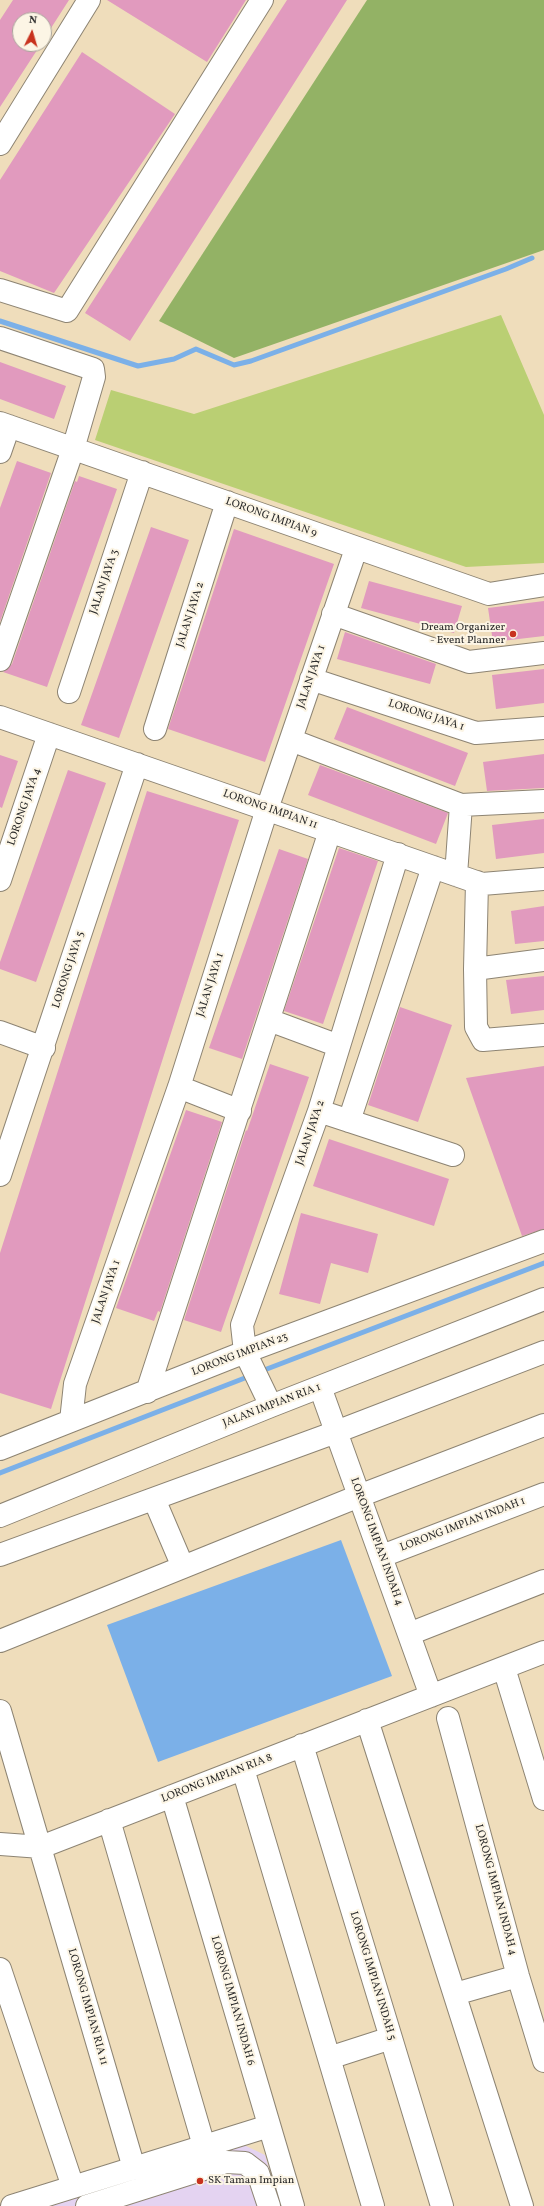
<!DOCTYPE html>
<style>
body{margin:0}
#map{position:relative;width:544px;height:2206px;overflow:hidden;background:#efddbb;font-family:Vollkorn,serif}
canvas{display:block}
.north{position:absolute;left:12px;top:12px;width:40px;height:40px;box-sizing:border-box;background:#fcf5e5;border:1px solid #a8a49b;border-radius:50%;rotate:5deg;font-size:11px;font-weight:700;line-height:16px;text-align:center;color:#2b2b2b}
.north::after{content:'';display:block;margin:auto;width:14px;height:18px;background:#c8321e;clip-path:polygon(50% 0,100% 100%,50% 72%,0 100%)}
</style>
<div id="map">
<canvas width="544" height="2206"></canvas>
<div class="north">N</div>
</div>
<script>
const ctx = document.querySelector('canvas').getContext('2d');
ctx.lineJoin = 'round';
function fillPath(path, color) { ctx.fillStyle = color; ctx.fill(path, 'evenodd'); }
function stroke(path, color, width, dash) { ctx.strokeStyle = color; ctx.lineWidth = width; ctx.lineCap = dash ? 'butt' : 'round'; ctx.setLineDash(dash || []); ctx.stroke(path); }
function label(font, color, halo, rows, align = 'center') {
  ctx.font = font + ' Vollkorn,serif'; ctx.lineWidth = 4; ctx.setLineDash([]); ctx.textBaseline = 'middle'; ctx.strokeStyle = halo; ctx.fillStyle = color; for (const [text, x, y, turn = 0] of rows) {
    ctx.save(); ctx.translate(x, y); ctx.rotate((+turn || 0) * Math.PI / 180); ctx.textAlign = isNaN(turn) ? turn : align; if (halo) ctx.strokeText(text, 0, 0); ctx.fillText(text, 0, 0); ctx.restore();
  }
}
fillPath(new Path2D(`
 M 244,2145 L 265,2155 L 280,2206 L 48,2206 Z`), '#e4d3f1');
fillPath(new Path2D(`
 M 501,315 L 544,415 L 544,563 L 466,567 L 95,440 L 111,390 L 194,414 Z`), '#bacf73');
fillPath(new Path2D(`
 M 367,0 L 544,0 L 544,250 L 234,358 L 159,321 Z`), '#93b265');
fillPath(new Path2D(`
 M 341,1540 L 392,1676 L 158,1762 L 107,1625 Z`), '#7bb0e8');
stroke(new Path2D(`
 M 0,321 L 138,366 L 174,359 L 196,349 L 234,365 L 251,361 L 506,269 L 532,258
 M 259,1372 L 544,1263
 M 0,1473 L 250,1376`), '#7bb0e8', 5);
fillPath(new Path2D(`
 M 13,0 L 69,0 L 44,39 L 44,20 L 20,20 L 20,44 L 41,44 L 0,107 L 0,20 Z
 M 107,0 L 246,0 L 207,62 Z
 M 287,0 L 347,0 L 130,341 L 85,313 Z
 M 82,52 L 175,114 L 54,293 L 0,271 L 0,180 Z
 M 0,362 L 66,386 L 54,419 L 0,399 Z
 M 17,461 L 51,473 L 0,622 L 0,508 Z
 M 79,476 L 117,489 L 47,687 L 3,672 L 12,664 L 75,481 L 77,482 Z
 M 151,527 L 189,540 L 119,738 L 81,725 Z
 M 234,529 L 334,564 L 265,762 L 168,729 Z
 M 369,581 L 462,606 L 454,633 L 361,608 Z
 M 544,601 L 544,636 L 493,642 L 488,608 Z
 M 345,632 L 436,664 L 430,684 L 337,659 Z
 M 544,669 L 544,703 L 496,709 L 492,675 Z
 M 347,707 L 468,753 L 455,786 L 334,739 Z
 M 544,754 L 544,788 L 487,791 L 483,762 Z
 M 0,755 L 18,761 L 2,808 L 0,807 Z
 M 320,765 L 448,813 L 436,844 L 308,795 Z
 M 68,770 L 106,783 L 36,982 L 0,969 L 0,962 Z
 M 147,791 L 239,820 L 51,1409 L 0,1393 L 0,1253 Z
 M 544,819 L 544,853 L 496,859 L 492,825 Z
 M 339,848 L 378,861 L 323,1024 L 284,1011 Z
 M 279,849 L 308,859 L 242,1059 L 209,1048 Z
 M 544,906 L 544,941 L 515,944 L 511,911 Z
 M 544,976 L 544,1010 L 511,1014 L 506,980 Z
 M 400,1007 L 452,1025 L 418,1122 L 368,1105 Z
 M 270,1064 L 309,1077 L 221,1332 L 184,1320 L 246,1130 L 247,1131 Z
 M 544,1066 L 544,1229 L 522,1236 L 466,1078 Z
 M 186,1110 L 222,1122 L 160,1312 L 158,1311 L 154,1321 L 116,1308 Z
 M 329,1139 L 449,1179 L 434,1226 L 313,1186 Z
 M 301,1213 L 378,1234 L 368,1273 L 331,1263 L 320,1304 L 279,1294 Z`), '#e19abe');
const minor = new Path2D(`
 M 0,144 L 89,0
 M 0,290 L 67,311 L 262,0
 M 0,338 L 93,369 L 94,377 L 73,449 L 0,660
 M 0,423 L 489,594 L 544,585
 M 0,452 L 9,426
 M 333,614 L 469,662 L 544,653
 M 311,679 L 476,733 L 544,728
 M 69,692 L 142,472
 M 0,717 L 482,884 L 544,879
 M 155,729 L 227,502
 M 291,740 L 461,805 L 544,801
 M 456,875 L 461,805
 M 0,880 L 49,734
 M 477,882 L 475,969 L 476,1027 L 483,1040 L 544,1035
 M 475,969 L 544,960
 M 269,1020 L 339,1046
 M 0,1032 L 44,1048
 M 179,1087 L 240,1111
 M 319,1111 L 453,1155
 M 349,1121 L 433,867
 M 0,1175 L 137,764
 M 320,1387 L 431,1696
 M 147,1392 L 330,831
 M 271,1406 L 245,1352 L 242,1325 L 319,1111 L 398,854
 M 71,1421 L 75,1384 L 179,1087 L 267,809 L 356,549
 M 0,1449 L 245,1352 L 544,1241
 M 154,1499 L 183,1567
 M 0,1516 L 271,1406 L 544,1299
 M 0,1555 L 336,1432 L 544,1352
 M 382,1556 L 544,1494
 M 409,1634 L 544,1581
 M 0,1641 L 359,1496 L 544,1425
 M 504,1668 L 544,1799
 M 0,1711 L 134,2168
 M 448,1718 L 518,1976 L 544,2061
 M 367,1720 L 522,2206
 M 302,1745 L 442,2206
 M 243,1769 L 373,2206
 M 172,1796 L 293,2206
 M 109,1820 L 204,2146
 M 0,1844 L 41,1847 L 544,1652
 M 0,1969 L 73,2187
 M 455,1994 L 518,1976
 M 329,2058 L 391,2038
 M 12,2206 L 269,2126
 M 87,2206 L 226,2162 L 245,2163 L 258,2173 L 269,2206`);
stroke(minor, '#8d8473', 24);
stroke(minor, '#fff', 22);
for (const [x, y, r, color] of [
 [513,634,4,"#c8321e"],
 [200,2181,4,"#c8321e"]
]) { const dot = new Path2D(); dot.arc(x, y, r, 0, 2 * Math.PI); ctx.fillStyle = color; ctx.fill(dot); stroke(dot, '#fcf5e5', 1.5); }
label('11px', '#2b2b2b', '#fcf5e5', [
 ["LORONG IMPIAN 9",271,518,20],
 ["JALAN JAYA 3",105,582,-71],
 ["JALAN JAYA 2",191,615,-72],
 ["JALAN JAYA 1",312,677,-71],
 ["LORONG JAYA 1",426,716,18],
 ["LORONG JAYA 4",25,807,-71],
 ["LORONG IMPIAN 11",270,810,19],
 ["LORONG JAYA 5",69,970,-72],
 ["JALAN JAYA 1",211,985,-72],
 ["JALAN JAYA 2",311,1133,-71],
 ["JALAN JAYA 1",107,1292,-71],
 ["LORONG IMPIAN 23",240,1355,-21],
 ["JALAN IMPIAN RIA 1",272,1406,-21],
 ["LORONG IMPIAN INDAH 1",463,1525,-21],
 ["LORONG IMPIAN INDAH 4",376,1542,70],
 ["LORONG IMPIAN RIA 8",217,1779,-21],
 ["LORONG IMPIAN INDAH 4",495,1890,75],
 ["LORONG IMPIAN INDAH 5",372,1976,73],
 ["LORONG IMPIAN INDAH 6",232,2001,74],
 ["LORONG IMPIAN RIA 11",87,2007,74]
]);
label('11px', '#2b2b2b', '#fcf5e5', [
 ["Dream Organizer",505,628],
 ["- Event Planner",505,641],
 ["SK Taman Impian",208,2181,"left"]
], 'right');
</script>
